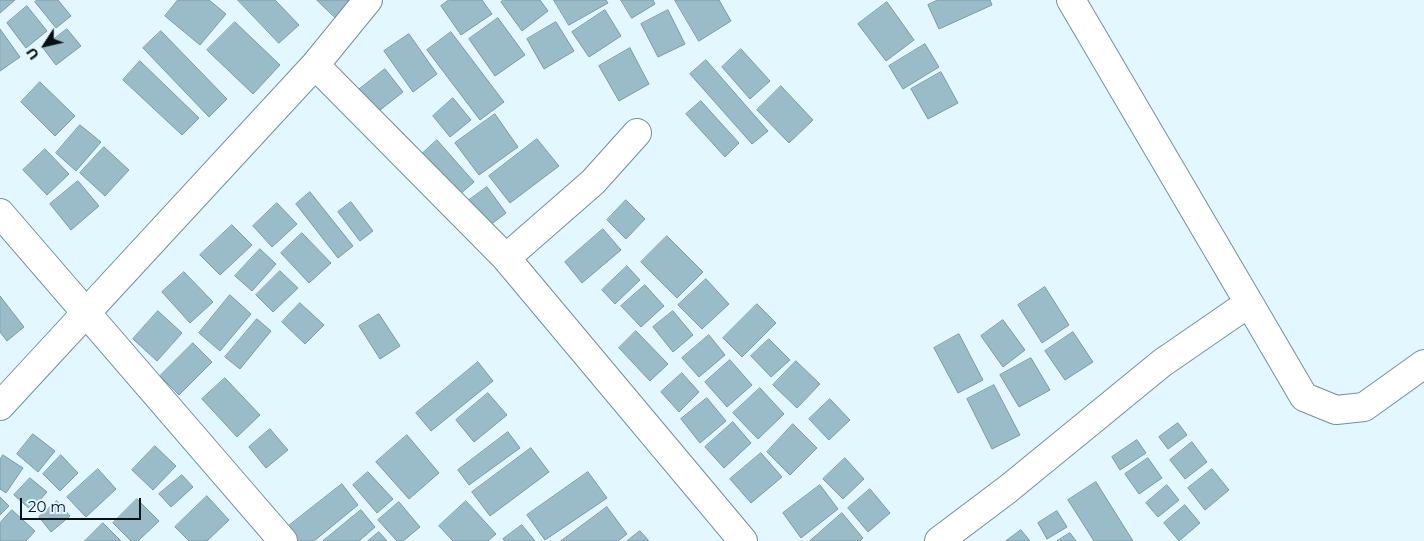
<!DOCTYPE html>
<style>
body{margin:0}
#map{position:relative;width:1424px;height:541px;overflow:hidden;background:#e2f7ff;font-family:Montserrat,sans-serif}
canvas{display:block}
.north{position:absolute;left:20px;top:20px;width:50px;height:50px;-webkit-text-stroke:4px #e2f7ff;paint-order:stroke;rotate:235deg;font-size:14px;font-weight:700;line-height:20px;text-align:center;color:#051115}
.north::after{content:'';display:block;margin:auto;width:18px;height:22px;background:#051115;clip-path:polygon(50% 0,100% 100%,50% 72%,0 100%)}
.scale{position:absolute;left:20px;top:498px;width:121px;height:22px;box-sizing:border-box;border:2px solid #051115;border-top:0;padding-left:6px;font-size:15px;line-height:18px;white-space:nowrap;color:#051115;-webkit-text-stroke:4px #e2f7ff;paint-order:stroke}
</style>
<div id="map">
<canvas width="1424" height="541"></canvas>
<div class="north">U</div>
<div class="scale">20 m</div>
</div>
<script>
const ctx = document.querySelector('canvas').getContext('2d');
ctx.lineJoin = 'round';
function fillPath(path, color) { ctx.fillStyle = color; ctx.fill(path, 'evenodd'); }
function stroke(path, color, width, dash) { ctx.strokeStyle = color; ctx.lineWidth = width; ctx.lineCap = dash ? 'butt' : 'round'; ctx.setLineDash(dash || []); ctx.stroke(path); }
const building = new Path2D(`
 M 0,0 L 15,0 L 0,13 Z
 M 37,0 L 58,0 L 71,16 L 56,28 L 35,2 Z
 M 178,0 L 209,0 L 226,14 L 200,45 L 165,16 Z
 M 238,0 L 275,0 L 299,25 L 279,43 Z
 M 317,0 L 356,0 L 338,20 Z
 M 449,0 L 482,0 L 492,14 L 461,35 L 441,6 Z
 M 504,0 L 540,0 L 548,11 L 522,31 L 501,2 Z
 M 554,0 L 606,0 L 608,3 L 569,25 Z
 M 621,0 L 653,0 L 655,4 L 632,18 Z
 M 675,0 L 719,0 L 731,21 L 699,41 Z
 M 938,0 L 990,0 L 992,5 L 939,29 L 928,5 Z
 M 887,2 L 914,40 L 886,61 L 858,24 Z
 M 27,6 L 47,31 L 26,48 L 7,23 Z
 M 605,10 L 621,36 L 589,57 L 572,32 Z
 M 668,10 L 685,44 L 658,57 L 641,24 Z
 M 498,18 L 525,55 L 495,76 L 469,39 Z
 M 235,22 L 280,65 L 253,94 L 207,50 Z
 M 556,22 L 574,51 L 544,69 L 527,39 Z
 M 0,29 L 20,57 L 0,71 Z
 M 67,29 L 81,46 L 56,65 L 43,48 Z
 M 161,31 L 227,99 L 209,117 L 143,48 Z
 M 451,32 L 504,102 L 480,120 L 427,50 Z
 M 409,34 L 437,74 L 413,92 L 384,51 Z
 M 925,44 L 939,67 L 903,89 L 889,66 Z
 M 630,48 L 649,84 L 619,101 L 599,66 Z
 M 741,49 L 770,81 L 750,99 L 722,67 Z
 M 706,60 L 768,131 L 752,144 L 690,74 Z
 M 140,61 L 199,118 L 182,135 L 123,80 Z
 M 385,69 L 403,92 L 370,118 L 352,95 Z
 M 941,72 L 958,103 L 928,119 L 911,89 Z
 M 40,82 L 75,116 L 55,136 L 21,102 Z
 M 781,86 L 813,120 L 789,143 L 757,110 Z
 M 453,98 L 471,120 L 450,137 L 433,116 Z
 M 701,101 L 739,143 L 725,157 L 686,114 Z
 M 495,114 L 518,147 L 479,175 L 455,143 Z
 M 80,125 L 101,142 L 76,171 L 56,153 Z
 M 537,139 L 559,166 L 510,203 L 489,176 Z
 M 437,140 L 474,182 L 459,195 L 422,154 Z
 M 104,147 L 129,170 L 105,196 L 80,173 Z
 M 45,149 L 69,174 L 47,195 L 23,170 Z
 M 78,181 L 99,206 L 71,230 L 50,204 Z
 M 487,187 L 506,213 L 485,229 L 465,203 Z
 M 310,192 L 353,246 L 338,258 L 296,204 Z
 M 626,200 L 645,219 L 626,239 L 607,220 Z
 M 351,202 L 373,231 L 360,241 L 338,212 Z
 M 277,203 L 297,224 L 272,247 L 253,226 Z
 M 232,225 L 252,245 L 220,275 L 200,255 Z
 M 603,229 L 621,250 L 582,283 L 565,262 Z
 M 302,233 L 331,263 L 309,283 L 281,253 Z
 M 667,236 L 703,272 L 677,298 L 641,262 Z
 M 260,249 L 276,264 L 252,291 L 235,276 Z
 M 627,266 L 640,280 L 615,304 L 602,290 Z
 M 280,271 L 298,288 L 273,312 L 256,295 Z
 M 184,272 L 213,302 L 190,323 L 162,292 Z
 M 706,279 L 729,304 L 702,329 L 678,305 Z
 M 645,285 L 664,306 L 641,327 L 621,306 Z
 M 1045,287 L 1069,325 L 1042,343 L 1018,305 Z
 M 230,295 L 251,314 L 220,351 L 199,333 Z
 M 0,296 L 24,327 L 7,341 L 0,332 Z
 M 300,303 L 324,325 L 305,344 L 282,322 Z
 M 757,304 L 776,323 L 742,357 L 723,338 Z
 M 158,311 L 182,333 L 157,361 L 133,339 Z
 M 673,311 L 693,335 L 673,352 L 653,327 Z
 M 379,314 L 400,346 L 380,359 L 359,326 Z
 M 257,319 L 271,331 L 240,369 L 225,357 Z
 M 1003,320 L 1025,350 L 1003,367 L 981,336 Z
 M 636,331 L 668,364 L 650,381 L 619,348 Z
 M 1073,332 L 1093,362 L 1065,380 L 1045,351 Z
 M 959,334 L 983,380 L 958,393 L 934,348 Z
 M 709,335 L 725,355 L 699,377 L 682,358 Z
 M 769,339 L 790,360 L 771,377 L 751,356 Z
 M 193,343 L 212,362 L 179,395 L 160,376 Z
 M 1031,358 L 1050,390 L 1019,407 L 1000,375 Z
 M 730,360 L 752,385 L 727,407 L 705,382 Z
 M 796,361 L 820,384 L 797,408 L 773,385 Z
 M 478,362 L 493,381 L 431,431 L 416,413 Z
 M 682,373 L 699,392 L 679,412 L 661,392 Z
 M 225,378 L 260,415 L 237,437 L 202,399 Z
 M 994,385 L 1020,435 L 992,449 L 967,399 Z
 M 760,388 L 784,414 L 758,439 L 733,413 Z
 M 488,393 L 507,415 L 474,442 L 456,420 Z
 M 707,398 L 726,421 L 700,443 L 681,419 Z
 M 830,399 L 850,420 L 829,440 L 809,419 Z
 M 733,422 L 751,443 L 724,468 L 705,447 Z
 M 1178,423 L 1187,435 L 1168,449 L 1159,437 Z
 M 793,424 L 817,448 L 790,475 L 767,452 Z
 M 270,429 L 288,450 L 266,468 L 249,447 Z
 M 508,432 L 520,448 L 469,485 L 458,470 Z
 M 33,434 L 55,451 L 38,472 L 17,454 Z
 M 407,435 L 439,473 L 409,499 L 376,462 Z
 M 1137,440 L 1146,453 L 1120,470 L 1112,457 Z
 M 1192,442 L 1207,462 L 1185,479 L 1170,460 Z
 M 155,446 L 176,466 L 153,490 L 132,470 Z
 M 531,448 L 549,472 L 490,516 L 472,492 Z
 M 761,453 L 782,477 L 751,503 L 730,479 Z
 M 3,455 L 23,468 L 6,493 L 0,489 L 0,460 Z
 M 61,455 L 78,473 L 60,491 L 43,474 Z
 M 845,458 L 864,479 L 843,499 L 823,479 Z
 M 1148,458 L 1162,478 L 1139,494 L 1125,474 Z
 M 98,469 L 116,489 L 86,517 L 67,497 Z
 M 1212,469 L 1229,490 L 1205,510 L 1188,488 Z
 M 368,472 L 393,499 L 377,513 L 353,485 Z
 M 588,472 L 607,498 L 545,540 L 527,515 Z
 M 182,475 L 193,487 L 171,507 L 159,494 Z
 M 30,478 L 47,492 L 31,510 L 14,495 Z
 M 1096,482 L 1133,541 L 1094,541 L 1068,500 Z
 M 342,484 L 358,505 L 314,541 L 296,541 L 286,528 Z
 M 820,485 L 838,509 L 801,538 L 783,513 Z
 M 1167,485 L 1179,500 L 1158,517 L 1146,503 Z
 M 870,489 L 890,513 L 868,532 L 848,508 Z
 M 207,496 L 229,520 L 207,541 L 189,541 L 175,527 Z
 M 0,497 L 9,506 L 0,515 Z
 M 137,499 L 159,521 L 138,541 L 131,541 L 113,523 Z
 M 57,501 L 70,516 L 51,532 L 39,517 Z
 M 466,501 L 496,534 L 488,541 L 453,541 L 439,526 Z
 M 399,502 L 420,527 L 403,541 L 397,541 L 378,520 Z
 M 1185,505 L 1200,523 L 1179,541 L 1164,523 Z
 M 607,507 L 627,534 L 618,541 L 561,541 Z
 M 12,510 L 35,531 L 26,541 L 0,541 L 0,523 Z
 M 361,510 L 375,527 L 359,541 L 323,541 Z
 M 1057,511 L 1067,527 L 1047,539 L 1038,523 Z
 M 842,513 L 863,538 L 860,541 L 810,541 Z
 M 103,523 L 121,541 L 85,541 Z
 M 522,525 L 535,541 L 505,541 L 503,539 Z
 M 1021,530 L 1030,541 L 1006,541 Z
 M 640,531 L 649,541 L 627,541 Z
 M 379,532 L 387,541 L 368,541 Z
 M 1070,533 L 1076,541 L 1057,541 Z`);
fillPath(building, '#99bcc8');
stroke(building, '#799aa6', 1);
const minor = new Path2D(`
 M 315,65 L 506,258 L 743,541
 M 0,213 L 283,541
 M 506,258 L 593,182 L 637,133
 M 1249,303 L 1304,397 L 1336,410 L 1364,407 L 1424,364
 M 0,406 L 315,65 L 368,0
 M 939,541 L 1008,489 L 1162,363 L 1249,303 L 1071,0`);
stroke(minor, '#70919d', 30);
stroke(minor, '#fff', 28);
</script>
